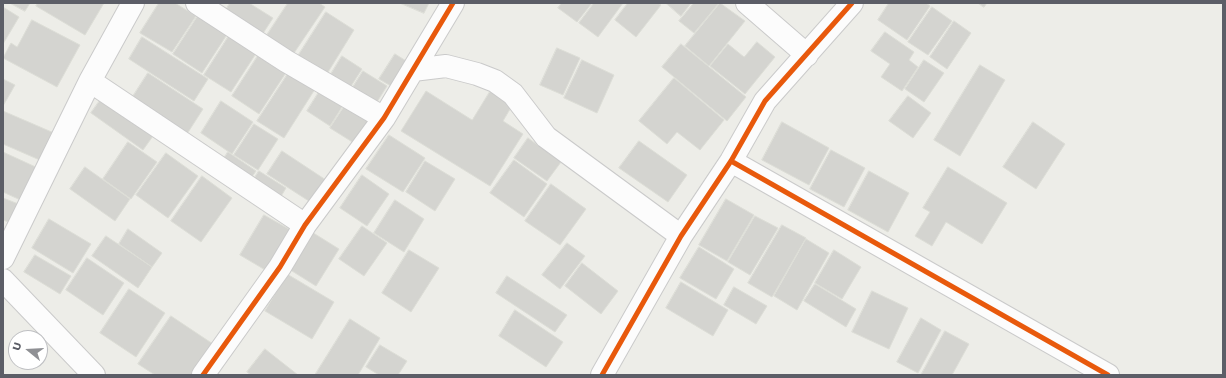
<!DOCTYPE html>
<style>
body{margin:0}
#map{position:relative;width:1226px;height:378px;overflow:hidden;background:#edede8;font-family:"Work Sans",sans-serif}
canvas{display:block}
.frame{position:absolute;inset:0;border:4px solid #5c5e67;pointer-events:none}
.north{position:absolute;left:8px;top:330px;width:40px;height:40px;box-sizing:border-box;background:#fff;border:1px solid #bebfc2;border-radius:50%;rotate:288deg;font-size:11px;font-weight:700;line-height:16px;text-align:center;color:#5c5e67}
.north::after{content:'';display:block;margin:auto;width:14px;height:18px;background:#8f9094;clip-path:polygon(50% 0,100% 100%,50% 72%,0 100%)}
</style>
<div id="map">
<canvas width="1226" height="378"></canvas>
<div class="frame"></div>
<div class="north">U</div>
</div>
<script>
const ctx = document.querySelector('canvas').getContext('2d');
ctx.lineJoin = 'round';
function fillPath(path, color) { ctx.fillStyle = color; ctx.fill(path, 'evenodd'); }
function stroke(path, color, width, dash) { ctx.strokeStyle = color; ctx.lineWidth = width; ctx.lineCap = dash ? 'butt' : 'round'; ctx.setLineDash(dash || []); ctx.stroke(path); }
const building = new Path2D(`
 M 10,3 L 30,3 L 25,11 Z
 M 38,3 L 104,3 L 85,35 L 36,6 Z
 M 159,3 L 175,3 L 196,16 L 172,52 L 140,33 Z
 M 230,3 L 249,3 L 273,18 L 260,38 L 223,15 Z
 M 288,3 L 319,3 L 325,7 L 292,56 L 265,38 Z
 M 400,3 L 429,3 L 424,13 Z
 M 562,3 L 592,3 L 577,22 L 558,8 Z
 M 594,3 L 623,3 L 598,37 L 579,23 Z
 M 628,3 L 658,3 L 661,5 L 636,37 L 615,20 Z
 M 666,3 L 691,3 L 681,16 Z
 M 694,3 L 719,3 L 694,33 L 679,21 Z
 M 720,3 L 745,21 L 709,66 L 685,46 Z
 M 889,3 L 926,3 L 930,6 L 907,40 L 878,20 Z
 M 978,3 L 987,3 L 984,7 Z
 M 3,7 L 19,17 L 3,44 Z
 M 932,7 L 952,21 L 928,55 L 908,42 Z
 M 326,12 L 354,30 L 325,77 L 296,59 Z
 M 199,14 L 228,33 L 202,73 L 173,54 Z
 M 32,20 L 80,45 L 57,87 L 3,58 L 11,43 L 17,47 Z
 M 954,21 L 971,33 L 947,69 L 930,57 Z
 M 885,32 L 914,52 L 909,60 L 918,67 L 902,91 L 881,77 L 890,64 L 871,51 Z
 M 230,34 L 257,52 L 231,92 L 204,75 Z
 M 142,37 L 208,79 L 194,101 L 129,59 Z
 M 757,42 L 775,57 L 745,94 L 710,66 L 728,44 L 744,57 Z
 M 681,44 L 746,97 L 727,121 L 662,67 Z
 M 557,48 L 580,58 L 563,95 L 540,85 Z
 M 261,51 L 289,68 L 259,114 L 232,96 Z
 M 395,54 L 411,64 L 396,89 L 379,79 Z
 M 342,56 L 362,69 L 346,94 L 326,82 Z
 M 582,60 L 614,75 L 597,113 L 564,98 Z
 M 924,60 L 944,73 L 924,102 L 905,89 Z
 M 980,65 L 1005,80 L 960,156 L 934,140 Z
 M 291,69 L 317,86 L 284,138 L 257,121 Z
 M 363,71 L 387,86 L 372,110 L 348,95 Z
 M 148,73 L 203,109 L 185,137 L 130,101 Z
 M 674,78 L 724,120 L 700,150 L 677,132 L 667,144 L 639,121 Z
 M 3,79 L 15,85 L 3,106 Z
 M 324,84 L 347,99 L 330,126 L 307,111 Z
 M 491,90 L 513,104 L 503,121 L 523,134 L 490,186 L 401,131 L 426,91 L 472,120 Z
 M 908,96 L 931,113 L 913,138 L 889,121 Z
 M 101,99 L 153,136 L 143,150 L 91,113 Z
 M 349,99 L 372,115 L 354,143 L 330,128 Z
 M 221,101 L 253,122 L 232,154 L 201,133 Z
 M 3,111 L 54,133 L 42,161 L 3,144 Z
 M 782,122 L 829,148 L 809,185 L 762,160 Z
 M 1033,122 L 1065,144 L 1036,189 L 1003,167 Z
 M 254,124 L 278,139 L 258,170 L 234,155 Z
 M 389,135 L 425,158 L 403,192 L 366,169 Z
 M 528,138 L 561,162 L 547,181 L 514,158 Z
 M 639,141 L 687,175 L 668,202 L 619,168 Z
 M 128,142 L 157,162 L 131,199 L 103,179 Z
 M 831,150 L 865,168 L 844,207 L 810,189 Z
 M 282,151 L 329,182 L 315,205 L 267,174 Z
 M 3,152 L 40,169 L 25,202 L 3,192 Z
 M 228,152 L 256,171 L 247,184 L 219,166 Z
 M 166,153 L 198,176 L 168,218 L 136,195 Z
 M 514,160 L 547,184 L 524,217 L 490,193 Z
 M 425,161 L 455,179 L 435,211 L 406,192 Z
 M 85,167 L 130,199 L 115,221 L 70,189 Z
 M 948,167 L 1007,203 L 982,244 L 946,222 L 932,246 L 915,236 L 930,212 L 923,208 Z
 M 259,171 L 286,188 L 277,203 L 250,185 Z
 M 869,171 L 909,193 L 888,232 L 848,210 Z
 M 362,175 L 389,194 L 367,226 L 340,208 Z
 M 202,176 L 232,198 L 201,242 L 171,221 Z
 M 551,184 L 586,209 L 560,245 L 525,221 Z
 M 3,198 L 21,205 L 14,224 L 3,220 Z
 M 726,199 L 754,215 L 727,261 L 699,245 Z
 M 395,200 L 424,219 L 404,252 L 374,233 Z
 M 264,215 L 296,233 L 272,274 L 240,255 Z
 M 755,216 L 778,228 L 750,275 L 728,262 Z
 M 49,219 L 91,244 L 73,273 L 32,248 Z
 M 782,225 L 806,238 L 772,297 L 748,283 Z
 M 362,226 L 387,243 L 364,276 L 339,259 Z
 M 128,229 L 162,253 L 152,267 L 119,244 Z
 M 307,229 L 339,249 L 316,286 L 284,266 Z
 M 106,236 L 152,267 L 138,288 L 92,256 Z
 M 806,239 L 829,253 L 797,310 L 774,296 Z
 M 567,243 L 585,256 L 560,289 L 542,275 Z
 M 699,247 L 734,269 L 716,299 L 680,278 Z
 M 409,250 L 439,268 L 411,312 L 382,293 Z
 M 834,250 L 861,267 L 842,299 L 815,283 Z
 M 35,255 L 71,276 L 60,294 L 24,272 Z
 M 87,258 L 124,283 L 103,315 L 66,290 Z
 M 582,263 L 618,291 L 601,314 L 565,286 Z
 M 287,274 L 334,302 L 312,339 L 265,311 Z
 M 507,276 L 567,315 L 555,332 L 496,293 Z
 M 681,282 L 728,310 L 713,336 L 666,308 Z
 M 815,284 L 856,309 L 846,327 L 804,301 Z
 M 734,287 L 767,306 L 756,324 L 724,305 Z
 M 129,289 L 165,313 L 136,357 L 100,333 Z
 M 872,291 L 908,308 L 889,349 L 852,332 Z
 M 515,310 L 563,342 L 546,367 L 499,336 Z
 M 171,316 L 219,348 L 201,375 L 155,375 L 138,364 Z
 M 921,318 L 941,330 L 918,373 L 897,362 Z
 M 350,319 L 380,338 L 358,375 L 315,375 Z
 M 945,331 L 969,344 L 952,375 L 921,375 Z
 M 380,345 L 407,361 L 398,375 L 379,375 L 366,367 Z
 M 265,349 L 298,375 L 251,375 L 247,372 Z`);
fillPath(building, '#d4d4d0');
stroke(building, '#dcddd6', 1);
const minor = new Path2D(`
 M 197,3 L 286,61 L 384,118
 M 747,3 L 807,55
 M 413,70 L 446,66 L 477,74 L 495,81 L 513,94 L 546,137 L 681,236
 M 90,81 L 305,225
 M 731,161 L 1108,375
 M 3,258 L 90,81 L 133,3
 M 3,280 L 94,375
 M 203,375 L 280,267 L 305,225 L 384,118 L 453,3
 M 602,375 L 681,236 L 731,161 L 765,101 L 852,3`);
stroke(minor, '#cacaca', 24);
stroke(minor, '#fcfcfc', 22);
stroke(new Path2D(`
 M 731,161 L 1108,375
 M 203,375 L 280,267 L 305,225 L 384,118 L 453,3
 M 602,375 L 681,236 L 731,161 L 765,101 L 852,3`), '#e8590c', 5);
</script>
